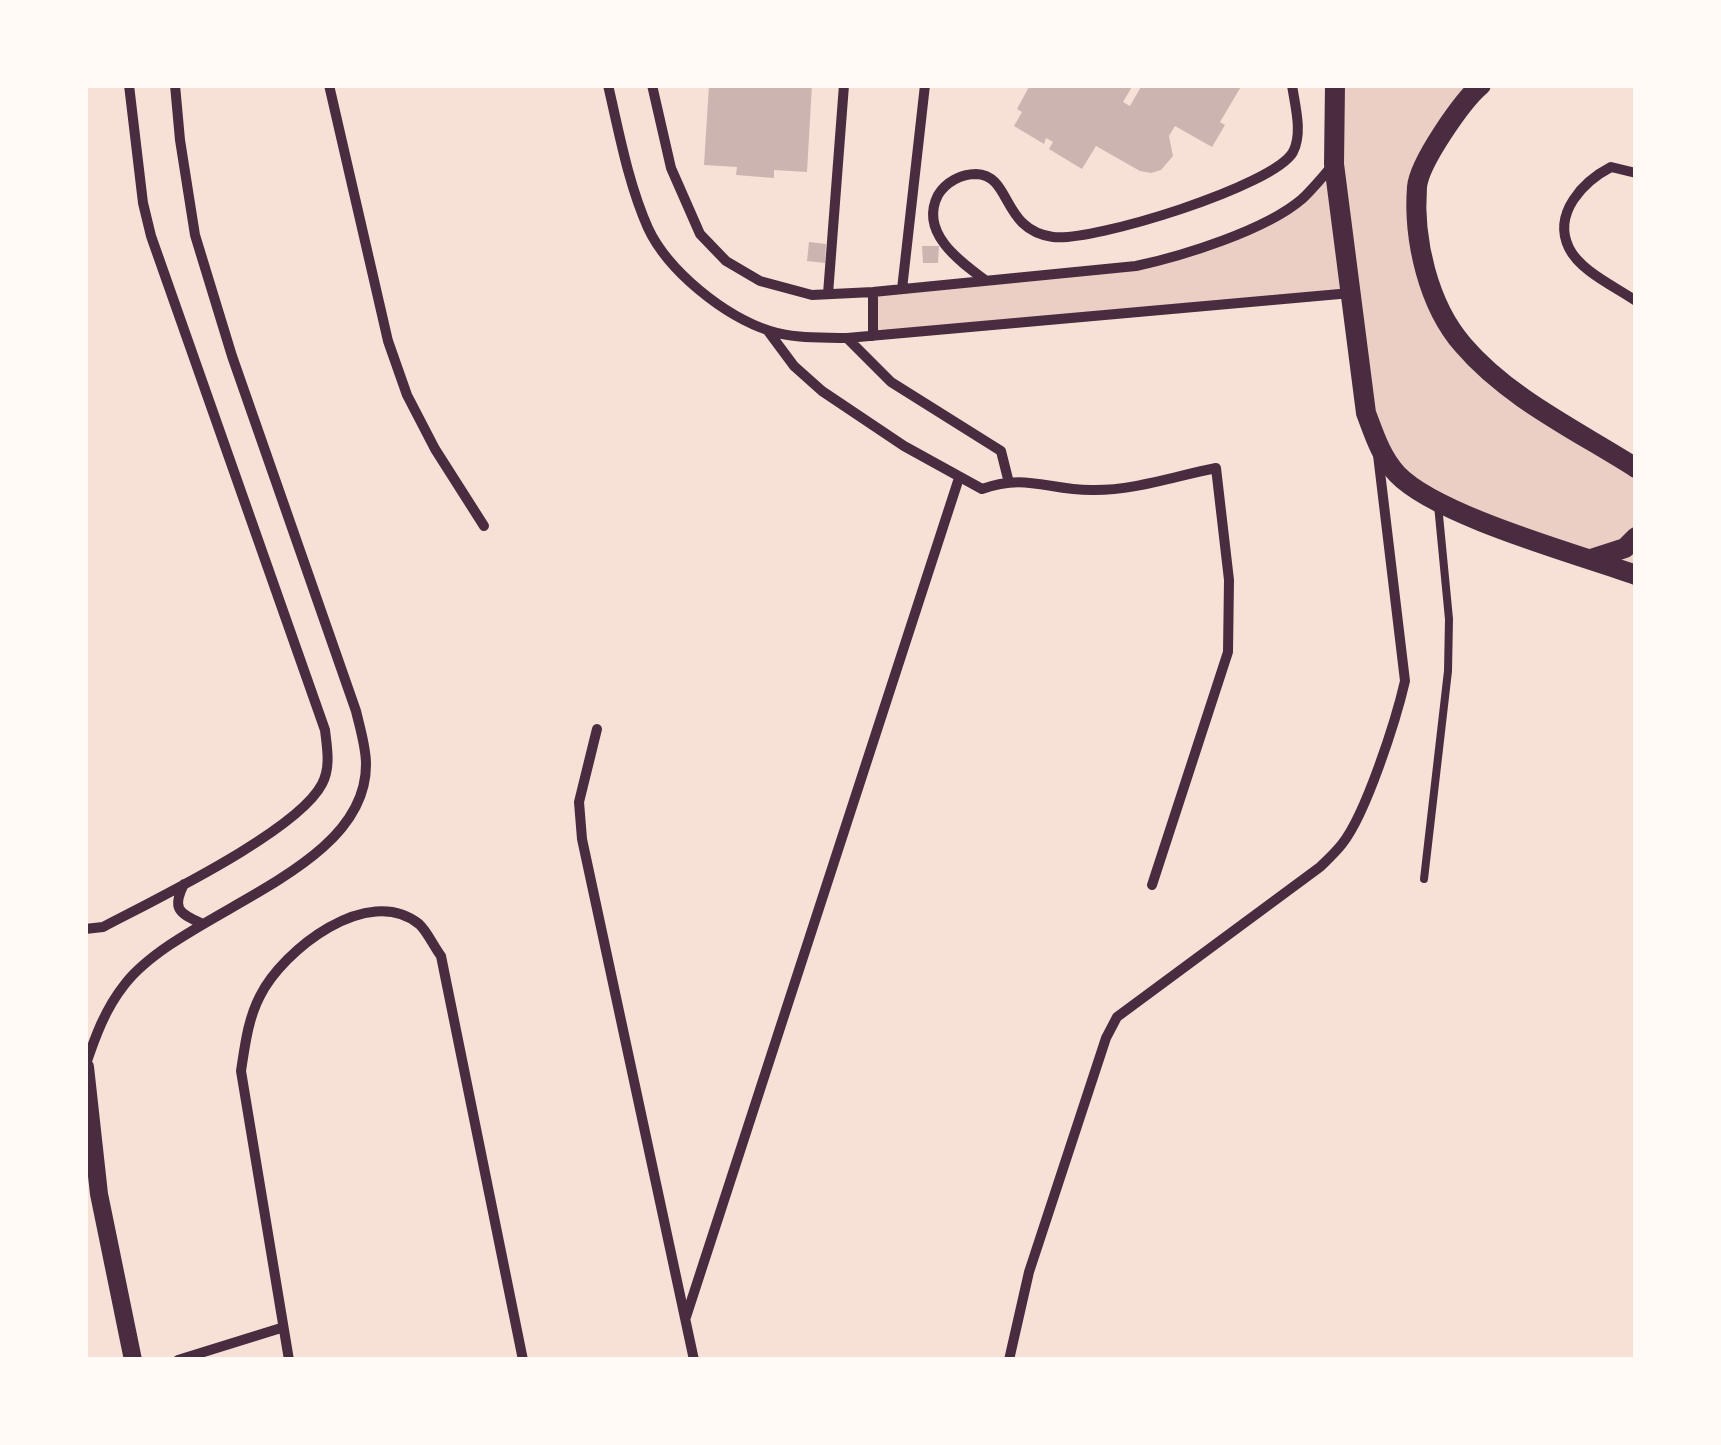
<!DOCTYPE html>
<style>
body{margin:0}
#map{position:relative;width:1721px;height:1445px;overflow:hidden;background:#f7e1d7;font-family:Cabin,sans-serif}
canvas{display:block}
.frame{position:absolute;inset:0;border:88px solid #fffaf5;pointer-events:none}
</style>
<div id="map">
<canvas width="1721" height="1445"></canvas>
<div class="frame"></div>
</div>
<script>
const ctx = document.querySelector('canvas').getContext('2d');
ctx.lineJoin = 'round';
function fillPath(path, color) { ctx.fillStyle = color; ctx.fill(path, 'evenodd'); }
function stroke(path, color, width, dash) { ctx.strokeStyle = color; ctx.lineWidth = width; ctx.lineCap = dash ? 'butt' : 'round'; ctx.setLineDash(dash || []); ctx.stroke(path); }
fillPath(new Path2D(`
 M 1335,85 L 1481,85 L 1417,183 L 1419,232 L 1460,343 L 1636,468 L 1636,575 L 1437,501 L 1377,444 L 1333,114 Z
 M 1331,165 L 1348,293 L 876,335 L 876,292 L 1136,265 L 1235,234 L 1298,201 Z`), '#ebcfc5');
fillPath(new Path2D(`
 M 709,85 L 812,85 L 807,172 L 774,170 L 774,178 L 736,175 L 737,167 L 704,165 Z
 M 1030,85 L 1133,85 L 1123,102 L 1130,106 L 1142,85 L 1242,85 L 1220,122 L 1225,125 L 1212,147 L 1175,126 L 1169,136 L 1173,156 L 1161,170 L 1151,173 L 1140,171 L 1096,146 L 1082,169 L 1049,149 L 1053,142 L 1046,138 L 1044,144 L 1014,126 L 1022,112 L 1017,109 Z
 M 809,242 L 826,244 L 825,263 L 807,261 Z
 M 922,246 L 939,246 L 938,263 L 923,263 Z`), '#ccb4b1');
stroke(new Path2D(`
 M 1424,879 L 1448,671 L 1449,619 L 1438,505`), '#4a2c40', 8);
stroke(new Path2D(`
 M 329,85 L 388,341 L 407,395 L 435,449 L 484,526
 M 608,85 C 619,132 628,183 648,228 C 668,271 724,316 770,331 C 795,339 822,337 847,338 L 1351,293
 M 652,85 L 671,168 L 700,234 L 726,261 L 760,281 L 812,295 L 873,292 L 1136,266 C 1183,256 1266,230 1302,199 C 1313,189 1323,176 1334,164
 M 1636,173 L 1611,167 C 1584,181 1552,213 1569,248 C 1580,271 1616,287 1636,301
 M 985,280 C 959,261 919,232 938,195 C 946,182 961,174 976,174 C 1012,175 1001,230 1053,237 C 1093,242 1274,186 1293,152 C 1303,133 1295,106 1292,85
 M 902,289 L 925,85
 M 873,292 L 873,336
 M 828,294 L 844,85
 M 768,331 L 794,366 L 822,391 L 904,446 L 982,489 C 1025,473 1048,490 1091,490 C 1133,491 1175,476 1216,468 L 1229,580 L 1228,652 L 1152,885
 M 847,338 L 891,382 L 1001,451 L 1008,479
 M 597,729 L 579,802 L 582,839 L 694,1360
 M 184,884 C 172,908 178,913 201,923
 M 85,929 L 103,927 C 154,900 298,831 322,784 C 331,767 327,748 325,730 L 151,236 L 143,203 L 129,85
 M 85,1067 C 95,1037 105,1009 125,984 C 183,910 367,872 366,764 C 366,747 360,728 356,711 L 232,356 L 195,235 L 180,140 L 175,85
 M 686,1317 L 959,478
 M 178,1360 L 281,1328
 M 289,1360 L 241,1071 C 245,1045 248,1019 260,996 C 283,950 368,883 419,924 C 427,931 434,947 441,956 L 523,1360
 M 1009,1360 L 1029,1272 L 1106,1038 L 1117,1017 L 1320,867 C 1327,860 1335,853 1342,844 C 1366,814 1396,720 1405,681 L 1378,455`), '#4a2c40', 10);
stroke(new Path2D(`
 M 85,1067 L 99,1194 L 133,1360`), '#4a2c40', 18);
stroke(new Path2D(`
 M 1335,85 L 1334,164 L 1366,413 C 1374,434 1381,457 1397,474 C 1437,516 1577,554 1636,575
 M 1481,85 C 1462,101 1419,163 1417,187 C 1413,239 1428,305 1463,345 C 1508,398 1578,431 1636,468
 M 1591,559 L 1625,548 L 1636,537`), '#4a2c40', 20);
</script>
